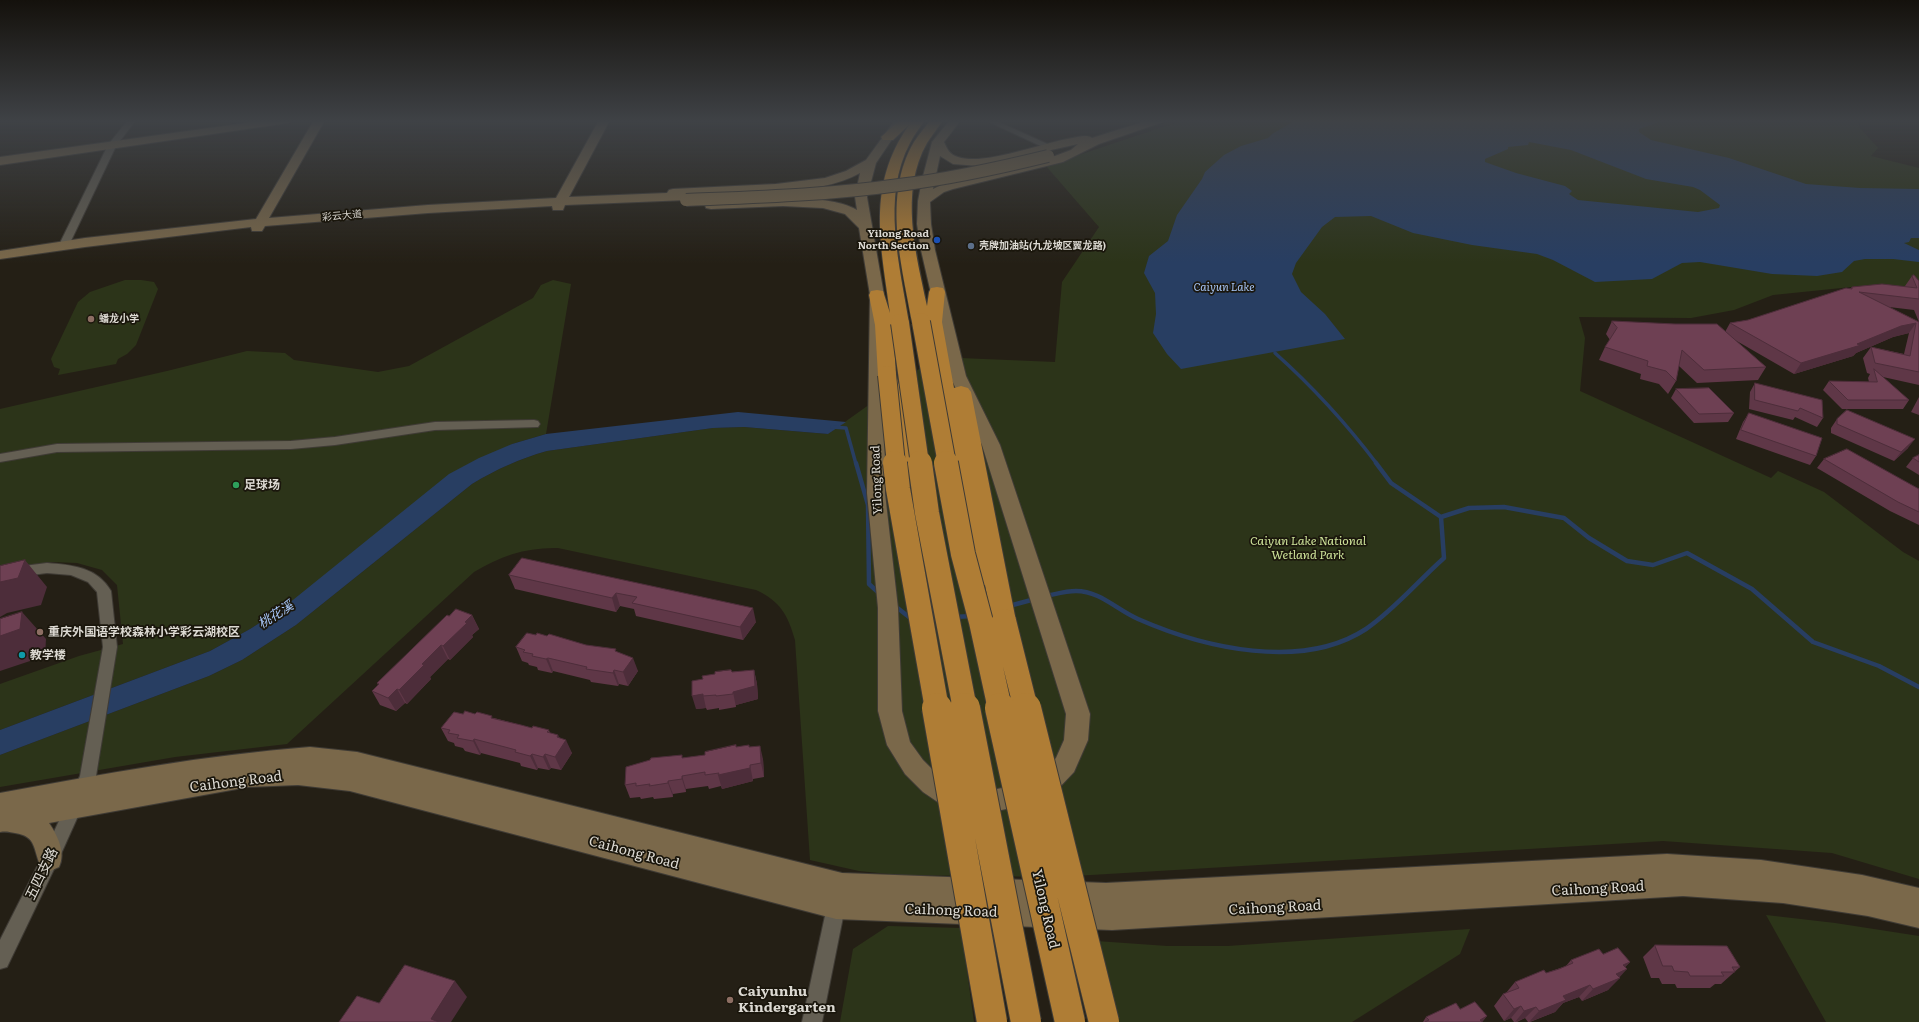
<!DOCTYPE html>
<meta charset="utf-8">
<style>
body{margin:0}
canvas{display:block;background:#241f15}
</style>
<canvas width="1919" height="1022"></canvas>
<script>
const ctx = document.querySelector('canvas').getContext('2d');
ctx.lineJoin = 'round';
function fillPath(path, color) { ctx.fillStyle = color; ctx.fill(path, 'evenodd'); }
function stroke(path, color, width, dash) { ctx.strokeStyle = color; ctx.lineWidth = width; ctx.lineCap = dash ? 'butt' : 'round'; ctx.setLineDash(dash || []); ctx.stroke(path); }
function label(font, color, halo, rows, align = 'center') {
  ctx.font = font + ' Literata,"Noto Sans SC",serif'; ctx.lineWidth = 3.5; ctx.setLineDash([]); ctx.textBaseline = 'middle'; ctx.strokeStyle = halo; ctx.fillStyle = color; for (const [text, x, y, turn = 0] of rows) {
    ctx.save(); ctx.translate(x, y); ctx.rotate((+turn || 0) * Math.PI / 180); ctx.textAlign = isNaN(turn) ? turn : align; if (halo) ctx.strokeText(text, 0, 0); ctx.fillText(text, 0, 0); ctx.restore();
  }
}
fillPath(new Path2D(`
 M 1184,120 L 1865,120 L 1860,122 L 1859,127 L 1878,148 L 1871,156 L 1919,168 L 1919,288 L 1861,286 L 1773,295 L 1734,310 L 1691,318 L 1579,317 L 1585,338 L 1580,391 L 1771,478 L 1778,471 L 1824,492 L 1903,552 L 1919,561 L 1919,879 L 1832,853 L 1663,841 L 1057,877 L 899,875 L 859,871 L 810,860 L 795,640 C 788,615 780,601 756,590 L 558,548 C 527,547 500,556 474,572 L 287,744 L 175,757 L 0,787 L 0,755 L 209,676 L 242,660 L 296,625 L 472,484 C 497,469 519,459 547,451 L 713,428 L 744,427 L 828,434 L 936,357 L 1055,362 L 1062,282 L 1099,227 L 1046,166 Z
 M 125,280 L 141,280 L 154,282 L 158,289 L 136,345 L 127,354 L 118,359 L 116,364 L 58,375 L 60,369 L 54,367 L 51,359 L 78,302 L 90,292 Z
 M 553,280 L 571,284 L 546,434 L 512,444 L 283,608 L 250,629 L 210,651 L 0,730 L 0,684 L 79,656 L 123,644 L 117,585 L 102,570 L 77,563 L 53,562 L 0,569 L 0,409 L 167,371 L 247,351 L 285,353 L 294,360 L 378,372 L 409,366 L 533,298 L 541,285 Z
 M 1766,915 L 1835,923 L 1919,936 L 1919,1022 L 1826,1022 Z
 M 888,926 L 961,928 L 974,1022 L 840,1022 L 853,949 Z
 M 1470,929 L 1460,954 L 1352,1022 L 1090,1022 L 1068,939 L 1167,946 L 1228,946 Z`), '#2c3419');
fillPath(new Path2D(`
 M 1296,120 L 1665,120 L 1639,129 L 1639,132 L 1651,140 L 1729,158 L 1806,184 L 1860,188 L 1919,189 L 1919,238 L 1911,238 L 1909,242 L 1904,243 L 1919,250 L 1919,262 L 1893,259 L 1865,259 L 1854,261 L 1842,272 L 1817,276 L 1772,274 L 1700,262 L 1682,263 L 1652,279 L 1595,282 L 1553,260 L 1537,254 L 1472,245 L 1413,233 L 1371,216 L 1335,217 L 1322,227 L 1296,263 L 1292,274 L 1301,292 L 1325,314 L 1345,339 L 1181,369 L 1167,354 L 1153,333 L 1156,314 L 1155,293 L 1144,273 L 1149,256 L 1168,241 L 1177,215 L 1202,179 L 1205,172 L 1224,155 L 1241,146 L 1268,138 L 1272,134 ZM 1529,142 L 1571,150 L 1646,179 L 1693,187 L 1700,190 L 1720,205 L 1719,208 L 1698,212 L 1578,200 L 1569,194 L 1572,191 L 1565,186 L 1516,173 L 1485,162 L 1485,159 L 1508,149 L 1508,147 L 1528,145 Z
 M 738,412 L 846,422 L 828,434 L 744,427 L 713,428 L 547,451 C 519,459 497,469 472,484 L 296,625 L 242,660 L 209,676 L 0,755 L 0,730 L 210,651 L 250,629 L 283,608 L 449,474 L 479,458 L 512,444 L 546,434 Z`), '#283e62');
stroke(new Path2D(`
 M 1275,353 C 1313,387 1346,423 1377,464
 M 832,427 L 846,428 L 856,464`), '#283e62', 3.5);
stroke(new Path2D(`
 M 856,463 L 868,505 L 869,584 L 880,594
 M 1376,463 L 1391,483 L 1441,517
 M 1441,517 L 1469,508 L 1504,507 L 1564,518 L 1589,538 L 1627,561 L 1653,565 L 1687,553 L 1752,589 L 1813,642 L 1879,666 L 1919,687
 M 1046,596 C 1056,594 1066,591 1076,591 C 1100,591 1117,610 1138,619 C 1204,648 1302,671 1366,629 C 1394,610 1418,581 1444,558 L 1441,517
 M 895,606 L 909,617 L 914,617
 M 1009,606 L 1035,599
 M 954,617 L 972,616`), '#283e62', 4.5);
const street = new Path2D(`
 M 128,120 L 136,120 L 116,146 L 69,245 L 64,248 L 61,247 L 59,245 L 108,145 Z
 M 985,120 L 994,120 L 1052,146 L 1051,148 L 1045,148 Z
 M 534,420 L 538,421 L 540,424 L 538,427 L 435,430 L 335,445 L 291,449 L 57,452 L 0,462 L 0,454 L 57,444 L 291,441 L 335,437 L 435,422 Z
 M 47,563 C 72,565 97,567 111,591 L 117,647 L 96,776 L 56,865 L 7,967 L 0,969 L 0,940 L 44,853 L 80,776 L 103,647 L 97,592 L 88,582 L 71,575 L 47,573 L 0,579 L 0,569 Z
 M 837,893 L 844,896 L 846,902 L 822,1022 L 802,1022 L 828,902 L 830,896 Z`);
const secondary = new Path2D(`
 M 267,120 L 294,120 L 288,123 L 0,165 L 0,157 Z
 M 314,120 L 325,120 L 269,218 L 428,205 L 556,198 L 599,120 L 610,120 L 569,197 L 667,193 L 669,190 L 673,189 L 776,184 L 825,178 L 846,171 L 866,160 L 895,120 L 905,120 L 876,163 L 867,197 L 884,295 L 885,493 L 898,608 L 902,711 L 910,742 L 923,760 L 941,778 L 958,788 L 992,790 L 1022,784 L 1038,777 L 1056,758 L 1064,740 L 1066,714 L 982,445 L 950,376 L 921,250 L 917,224 L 918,201 L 922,180 L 932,142 L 950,120 L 961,120 L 944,142 C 947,149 950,155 958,157 C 984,166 1042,143 1072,138 C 1078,137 1087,134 1092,138 L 1149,120 L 1164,120 L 1163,122 L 1099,144 L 1063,162 L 953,189 L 944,192 L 930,202 L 931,224 L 935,250 L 966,376 L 1000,445 L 1090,714 L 1088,740 L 1074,772 L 1056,791 L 1025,805 L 992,812 L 954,810 L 945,807 L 923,792 L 905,774 L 887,745 L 878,711 L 878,608 L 867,493 L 870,295 L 859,228 L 845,214 L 823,208 L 783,206 L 711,209 L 706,208 L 705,205 L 706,202 L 711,201 C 749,200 824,191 857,210 L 855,197 L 860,173 C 817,197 745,193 697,195 L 693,195 L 691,199 L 687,200 L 565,205 L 563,210 L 553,210 L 552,206 L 428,213 L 265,226 L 262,231 L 252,231 L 251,227 L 85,247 L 0,259 L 0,251 L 85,238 L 256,219 ZM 1078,144 L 1071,150 L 1055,156 L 945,183 L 933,189 L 940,156 L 953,164 L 979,166 Z
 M 310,747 L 357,752 L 842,873 L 1106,883 L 1667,854 L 1761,860 L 1862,875 L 1919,888 L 1919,928 L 1868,916 L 1783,903 L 1683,896 L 1112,930 L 836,919 L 350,791 L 298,785 L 248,787 L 49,823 C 58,836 66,853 59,867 L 50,871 L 41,867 C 33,850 37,836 15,833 C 9,832 6,831 0,832 L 0,793 C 102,774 206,755 310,747 Z`);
const highway = new Path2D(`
 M 900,120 L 925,120 C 920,127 914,135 910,143 C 881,197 900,266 909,323 L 906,327 L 900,328 L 893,325 L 896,375 L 928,477 L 924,482 L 917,484 L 910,482 L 906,477 L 878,375 L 875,325 L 869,295 L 871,291 L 877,290 L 883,291 L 890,313 C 881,244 866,186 909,125 L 893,140 L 883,140 L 881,137 Z
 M 931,120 L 943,120 C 938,128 932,135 927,143 C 899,192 916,254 927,306 L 929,292 L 931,288 L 937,287 L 943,288 L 945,292 L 942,322 L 954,388 L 961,386 L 968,388 L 971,392 L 1016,621 L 1013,627 L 1004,630 L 995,627 L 992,621 L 985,585 L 977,587 L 969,585 L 965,579 L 963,550 L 925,326 L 915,326 L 912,322 C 902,265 882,196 914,142 C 919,134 925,127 931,120 Z`);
stroke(street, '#3f3b35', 2);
stroke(secondary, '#3f3b35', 2);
stroke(highway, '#3f3b35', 2);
fillPath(street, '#645f53');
fillPath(secondary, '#7a684a');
fillPath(highway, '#af7d35');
const secondaryBridge = new Path2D(`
 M 686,200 C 757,197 828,195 899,185 C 949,179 999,168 1048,156`);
const highwayBridgeFar2 = new Path2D(`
 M 921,322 L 947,464
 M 900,323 L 920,464
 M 887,375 L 896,464`);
const highwayBridgeFar1 = new Path2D(`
 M 895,463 L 898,489 L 937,709
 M 920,463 L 927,513 L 965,709
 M 946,463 L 963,554 L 981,622 L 1000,709
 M 1004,621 L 1026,709`);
const highwayBridge = new Path2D(`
 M 937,708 L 992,1022
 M 965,708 L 1026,1022
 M 1000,708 L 1070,1022
 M 1026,708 L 1104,1022`);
stroke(secondaryBridge, '#3f3b35', 14, []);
stroke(highwayBridgeFar2, '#3f3b35', 20, []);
stroke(highwayBridgeFar1, '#3f3b35', 26, []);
stroke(highwayBridge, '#3f3b35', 32, []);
stroke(secondaryBridge, '#7a684a', 12);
stroke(highwayBridgeFar2, '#af7d35', 18);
stroke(highwayBridgeFar1, '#af7d35', 24);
stroke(highwayBridge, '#af7d35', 30);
fillPath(new Path2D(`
 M 1912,276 L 1919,281 L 1919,385 L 1883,377 L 1909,400 L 1903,409 L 1842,409 L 1823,390 L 1829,381 L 1869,382 L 1868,378 L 1870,374 L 1867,373 L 1863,358 L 1871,347 L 1904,354 L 1909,333 L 1893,337 L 1856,353 L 1853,356 L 1794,374 L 1735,340 L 1766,367 L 1758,380 L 1697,383 L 1679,366 L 1676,381 L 1668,394 L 1659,384 L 1640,379 L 1641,374 L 1599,360 L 1605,347 L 1610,340 L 1606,334 L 1612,321 L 1725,332 L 1730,323 L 1748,320 L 1851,288 L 1852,287 L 1905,286 ZM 1889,307 L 1914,310 L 1919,322 Z
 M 1755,383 L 1823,418 L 1817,427 L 1795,417 L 1793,420 L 1749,409 L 1750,392 Z
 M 1676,389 L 1734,413 L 1728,422 L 1694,423 L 1671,398 Z
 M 1919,397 L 1919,415 L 1911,412 Z
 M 1749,413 L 1816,456 L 1810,465 L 1736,439 L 1743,422 Z
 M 1837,419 L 1908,448 L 1894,461 L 1831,433 L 1831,428 Z
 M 1919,455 L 1919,475 L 1906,467 L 1913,458 Z
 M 1824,459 L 1919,489 L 1919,525 L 1890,511 L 1817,468 Z
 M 522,558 L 756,622 L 743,640 L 636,616 L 634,609 L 620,606 L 616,612 L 515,589 L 509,575 Z
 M 472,615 L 479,629 L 472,635 L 473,637 L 450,660 L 448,659 L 430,677 L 431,679 L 407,704 L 405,703 L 396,711 L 380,705 L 372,691 L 378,685 L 377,683 L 449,616 Z
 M 536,635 L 586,645 L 617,652 L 638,671 L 628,686 L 619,684 L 618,686 L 591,682 L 590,680 L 553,671 L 552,673 L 538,670 L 537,667 L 529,665 L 528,663 L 522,661 L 516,647 Z
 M 754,670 L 757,684 L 758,699 L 736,705 L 736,707 L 719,710 L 719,708 L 707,710 L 706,708 L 696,709 L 703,679 L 732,672 Z
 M 463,714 L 494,718 L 532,728 L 549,730 L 550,733 L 560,738 L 572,753 L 561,770 L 551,768 L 549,770 L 538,768 L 537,770 L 521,766 L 520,763 L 481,753 L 480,755 L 465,751 L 463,748 L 455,746 L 454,743 L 448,741 L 441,728 Z
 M 736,745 L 736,747 L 749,747 L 763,759 L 764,777 L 753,779 L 753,781 L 722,789 L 721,786 L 709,789 L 708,786 L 686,789 L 686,792 L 673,794 L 673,797 L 654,799 L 653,797 L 641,799 L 640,797 L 630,798 L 625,785 L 683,758 L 705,755 Z
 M 1655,945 L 1740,967 L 1721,984 L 1715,984 L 1710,988 L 1677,988 L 1675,984 L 1662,984 L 1659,978 L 1651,978 L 1643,957 Z
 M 1603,954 L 1630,962 L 1625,967 L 1608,990 L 1582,1001 L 1579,997 L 1563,1003 L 1555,1012 L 1530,1022 L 1528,1022 L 1525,1018 L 1517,1022 L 1514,1022 L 1511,1018 L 1504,1021 L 1494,1006 L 1503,994 L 1506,993 L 1515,982 L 1546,973 L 1566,966 L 1571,960 Z
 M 1460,1009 L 1487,1016 L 1482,1022 L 1423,1022 L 1426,1017 Z`), '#5f3747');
fillPath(new Path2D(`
 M 1916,323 L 1909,333 L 1893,337 L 1856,353 L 1853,356 L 1794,374 L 1801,363 L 1857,344 L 1901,326 Z
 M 1915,439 L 1908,448 L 1894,461 L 1901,452 Z
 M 25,560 L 47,587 L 41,605 L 7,613 L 0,617 L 0,582 Z
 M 616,593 L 620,606 L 616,612 L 612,598 Z
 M 753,608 L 756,622 L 743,640 L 740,627 Z
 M 22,612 L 46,639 L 45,656 L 0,671 L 0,636 Z
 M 472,615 L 479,629 L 472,635 L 473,637 L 450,660 L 443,646 L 465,622 Z
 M 441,645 L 448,659 L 430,677 L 431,679 L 407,704 L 399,690 L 422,664 Z
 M 548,658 L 553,671 L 552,673 L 546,659 Z
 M 633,658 L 638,671 L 628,686 L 623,672 Z
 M 614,670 L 619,684 L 618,686 L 613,673 Z
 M 754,670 L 757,684 L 758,699 L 736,705 L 736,707 L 733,692 Z
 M 397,689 L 405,703 L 396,711 L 388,698 Z
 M 703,694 L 706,708 L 696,709 L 692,696 Z
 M 558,735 L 563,745 L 566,740 L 572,753 L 561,770 L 555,757 L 557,737 Z
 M 474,739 L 481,753 L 480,755 L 473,741 Z
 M 760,746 L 763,759 L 764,777 L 761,763 Z
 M 532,754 L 538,768 L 537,770 L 530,756 Z
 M 545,754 L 551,768 L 549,770 L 543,757 Z
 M 750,765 L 753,781 L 722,789 L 718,775 Z
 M 682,776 L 686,789 L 686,792 L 682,779 Z
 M 668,781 L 673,794 L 673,797 L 668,783 Z
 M 1630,962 L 1620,972 L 1627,969 L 1618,979 L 1620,978 L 1608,990 L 1582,1001 L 1593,989 L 1623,965 Z
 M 455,981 L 467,997 L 451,1022 L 433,1022 L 431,1019 Z
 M 1590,985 L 1579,997 L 1563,1003 L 1555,1012 L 1529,1022 L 1539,1011 L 1563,996 Z
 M 1521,1006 L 1511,1018 L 1504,1021 L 1514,1009 Z
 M 1536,1007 L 1525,1018 L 1515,1022 L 1524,1011 Z
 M 1487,1016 L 1482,1022 L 1478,1022 L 1480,1020 Z`), '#4d2d3a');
const building = new Path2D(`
 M 1914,275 L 1919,281 L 1919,299 L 1859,292 L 1919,322 L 1919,372 L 1875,363 L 1871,347 L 1910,356 L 1916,323 L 1901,326 L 1857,344 L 1861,345 L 1801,363 L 1730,323 L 1748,320 L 1846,288 L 1852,289 L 1852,287 L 1882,284 L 1917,288 L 1912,276 Z
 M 1612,321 L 1675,324 L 1717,324 L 1766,367 L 1704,370 L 1682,350 L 1676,381 L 1666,371 L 1647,366 L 1648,361 L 1605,347 L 1617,328 Z
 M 1874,369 L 1909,400 L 1848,400 L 1829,381 L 1877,382 Z
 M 1755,383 L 1822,400 L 1823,418 L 1800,408 L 1798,411 L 1755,400 Z
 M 1709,388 L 1734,413 L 1699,414 L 1676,389 Z
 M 1847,410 L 1915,439 L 1901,452 L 1837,424 L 1837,419 Z
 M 1749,413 L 1822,438 L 1816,456 L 1741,430 Z
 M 1847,449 L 1919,489 L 1919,512 L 1898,502 L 1824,459 Z
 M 1919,455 L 1919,462 L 1913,458 Z
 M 522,558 L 753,608 L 740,627 L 632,603 L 637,597 L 616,593 L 612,598 L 509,575 Z
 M 25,560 L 18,578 L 0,582 L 0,566 Z
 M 456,609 L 472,615 L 465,622 L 467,623 L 443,646 L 441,645 L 422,664 L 424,665 L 399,690 L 397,689 L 388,698 L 372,691 L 379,684 L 377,683 L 447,615 L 449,616 Z
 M 22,612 L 20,629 L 0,636 L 0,619 Z
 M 527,633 L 536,635 L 537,633 L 547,636 L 549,634 L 586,645 L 616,649 L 615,651 L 633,658 L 623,672 L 614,670 L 613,673 L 586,669 L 587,667 L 548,658 L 546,659 L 532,656 L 533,654 L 523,652 L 525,650 L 516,647 Z
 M 731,670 L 732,672 L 754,670 L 755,686 L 733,692 L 733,694 L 716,696 L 716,695 L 703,696 L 703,694 L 692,696 L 692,681 L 703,679 L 702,676 L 715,674 L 715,672 Z
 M 465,711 L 475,714 L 477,712 L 492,716 L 491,718 L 521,725 L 532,728 L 533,726 L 549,730 L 547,732 L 558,735 L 557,737 L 566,740 L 555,757 L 545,754 L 543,757 L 532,754 L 530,756 L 515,752 L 516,750 L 505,747 L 474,739 L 473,741 L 457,738 L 459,735 L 448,733 L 450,730 L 441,728 L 454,712 L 463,714 Z
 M 736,745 L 736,747 L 749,745 L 749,747 L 760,746 L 761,763 L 750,765 L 750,768 L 718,775 L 719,773 L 705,775 L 705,772 L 682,776 L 682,779 L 668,781 L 668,783 L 649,786 L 650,784 L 636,786 L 636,783 L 625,785 L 626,767 L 650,760 L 651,758 L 682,755 L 682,758 L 705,755 L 705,752 Z
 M 1655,945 L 1727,946 L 1740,967 L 1732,967 L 1735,972 L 1721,972 L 1724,976 L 1690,976 L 1688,972 L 1674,971 L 1672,966 L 1663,966 Z
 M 1618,948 L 1630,962 L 1623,965 L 1627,969 L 1616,974 L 1620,978 L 1593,989 L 1590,985 L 1563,996 L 1566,1000 L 1539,1011 L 1536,1007 L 1524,1011 L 1521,1006 L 1514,1009 L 1503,994 L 1519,988 L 1515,982 L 1544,970 L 1546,973 L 1559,969 L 1573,963 L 1571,960 L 1599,949 L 1603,954 Z
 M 405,965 L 455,981 L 431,1019 L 439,1022 L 339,1022 L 357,996 L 379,1003 Z
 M 1475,1002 L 1487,1016 L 1480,1020 L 1482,1022 L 1425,1022 L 1429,1020 L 1426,1017 L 1456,1003 L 1460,1009 Z`);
fillPath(building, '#6e4053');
stroke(building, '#4d2d3a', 1);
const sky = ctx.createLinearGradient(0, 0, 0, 263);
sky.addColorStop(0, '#14110c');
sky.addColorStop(0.46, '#3f4246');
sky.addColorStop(1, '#3f424600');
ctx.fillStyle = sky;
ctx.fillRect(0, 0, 1919, 263);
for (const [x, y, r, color] of [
 [937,240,4,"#1a4fb4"],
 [971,246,4,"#5c6f8a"],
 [91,319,4,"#8d6e63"],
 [236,485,4,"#2e9e5b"],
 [40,632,4,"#8d6e63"],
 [22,655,4,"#0f9aa8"],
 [730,1000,4,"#8d6e63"]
]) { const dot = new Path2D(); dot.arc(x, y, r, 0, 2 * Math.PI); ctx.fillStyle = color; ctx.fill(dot); stroke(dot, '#1a160c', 1.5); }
label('10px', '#dcd9d2', '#1a160c', [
 ["彩云大道",342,216,-5]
]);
label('bold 10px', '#dcd9d2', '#1a160c', [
 ["Yilong Road",929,234,"right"],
 ["North Section",929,246,"right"],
 ["壳牌加油站(九龙坡区翼龙路)",979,246],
 ["蟠龙小学",99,319]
], 'left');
label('italic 11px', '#a7c6f8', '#1a160c', [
 ["Caiyun Lake",1224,288]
]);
label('12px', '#dcd9d2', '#1a160c', [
 ["Yilong Road",877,480,-92]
]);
label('bold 12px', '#dcd9d2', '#1a160c', [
 ["足球场",244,485],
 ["重庆外国语学校森林小学彩云湖校区",48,632],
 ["教学楼",30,655]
], 'left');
label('italic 12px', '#cde299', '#1a160c', [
 ["Caiyun Lake National",1308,541],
 ["Wetland Park",1308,555]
]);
label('italic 13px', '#a7c6f8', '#1a160c', [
 ["桃花溪",276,615,-33]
]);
label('14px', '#dcd9d2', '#1a160c', [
 ["Caihong Road",236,782,-7],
 ["Caihong Road",634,853,15],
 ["五四支路",42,874,-64],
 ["Caihong Road",1598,889,-3],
 ["Caihong Road",1275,908,-3],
 ["Yilong Road",1045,909,77],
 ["Caihong Road",951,911,2]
]);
label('bold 14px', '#dcd9d2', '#1a160c', [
 ["Caiyunhu",738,992],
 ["Kindergarten",738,1008]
], 'left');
</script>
